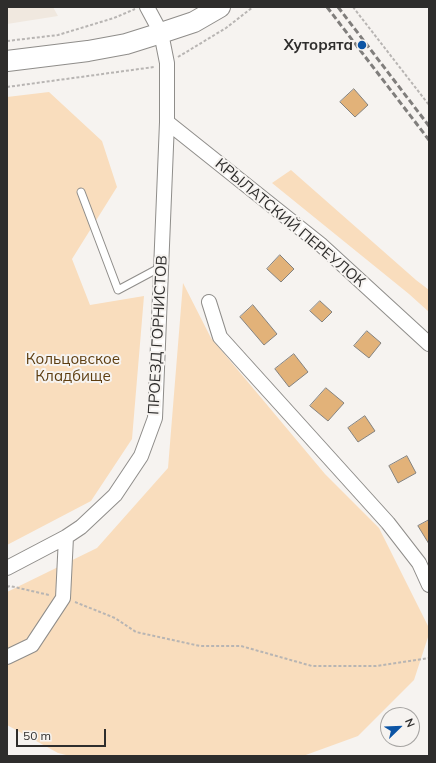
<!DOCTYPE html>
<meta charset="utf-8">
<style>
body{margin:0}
#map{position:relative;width:436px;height:763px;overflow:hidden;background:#f6f3f0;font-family:Mulish,sans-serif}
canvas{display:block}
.frame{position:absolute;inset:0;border:8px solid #2e2d2c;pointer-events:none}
.north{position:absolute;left:380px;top:707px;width:40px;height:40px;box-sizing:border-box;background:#f6f3f0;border:1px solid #a6a4a2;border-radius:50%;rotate:67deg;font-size:11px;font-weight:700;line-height:16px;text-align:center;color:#2e2d2c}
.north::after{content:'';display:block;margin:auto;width:14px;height:18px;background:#0c54a4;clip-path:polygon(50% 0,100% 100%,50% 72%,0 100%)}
.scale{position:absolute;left:16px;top:729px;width:90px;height:18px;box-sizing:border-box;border:2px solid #2e2d2c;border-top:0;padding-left:5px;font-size:12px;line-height:14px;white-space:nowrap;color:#2e2d2c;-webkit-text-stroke:3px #f6f3f0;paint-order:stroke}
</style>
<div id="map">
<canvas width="436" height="763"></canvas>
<div class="frame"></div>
<div class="north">N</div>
<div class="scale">50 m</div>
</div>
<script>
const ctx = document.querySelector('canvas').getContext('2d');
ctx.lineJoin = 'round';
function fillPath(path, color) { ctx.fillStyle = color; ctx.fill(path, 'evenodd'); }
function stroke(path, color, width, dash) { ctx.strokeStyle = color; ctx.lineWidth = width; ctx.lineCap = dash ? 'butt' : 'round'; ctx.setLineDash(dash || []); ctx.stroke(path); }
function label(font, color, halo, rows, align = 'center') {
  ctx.font = font + ' Mulish,sans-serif'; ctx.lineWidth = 4; ctx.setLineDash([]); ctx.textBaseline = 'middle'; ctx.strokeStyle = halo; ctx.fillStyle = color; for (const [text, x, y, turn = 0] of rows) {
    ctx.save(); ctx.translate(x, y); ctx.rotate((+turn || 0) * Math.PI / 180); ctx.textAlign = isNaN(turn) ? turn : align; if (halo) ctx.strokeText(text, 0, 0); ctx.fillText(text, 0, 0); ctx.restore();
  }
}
fillPath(new Path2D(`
 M 7,7 L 53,7 L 58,16 L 7,24 Z`), '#f0e8df');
fillPath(new Path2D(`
 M 49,92 L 102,141 L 117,187 L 72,259 L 90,305 L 144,296 L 132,439 L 91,501 L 7,545 L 7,97 Z
 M 291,170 L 416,280 L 429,290 L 429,312 L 409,294 L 272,183 Z
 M 183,283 L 211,338 L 325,474 L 379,528 L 429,628 L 429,634 L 414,680 L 358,736 L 303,756 L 70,756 L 58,753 L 7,725 L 7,592 L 97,548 L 168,468 Z`), '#f9ddbd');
const building = new Path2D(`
 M 354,89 L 368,105 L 355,117 L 340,102 Z
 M 280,255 L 294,269 L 281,282 L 267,269 Z
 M 320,301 L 332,312 L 322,322 L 310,311 Z
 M 253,305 L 277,334 L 264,345 L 240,317 Z
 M 367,331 L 381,343 L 369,358 L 354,346 Z
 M 294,354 L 308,372 L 289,387 L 275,369 Z
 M 326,388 L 344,403 L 328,421 L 310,406 Z
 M 365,416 L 375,431 L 358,442 L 348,428 Z
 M 407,456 L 416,473 L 398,483 L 389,466 Z
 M 429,520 L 429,544 L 418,526 Z`);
fillPath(building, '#e2b279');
stroke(building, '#84827f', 1);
const lane = new Path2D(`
 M 81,192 L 118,290 L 161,267`);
const street = new Path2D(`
 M 167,122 L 320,244 L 429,344
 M 209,302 L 220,337 L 388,523 L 419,563 L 429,585
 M 7,568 L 66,537 L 81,527 L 115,495 L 141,456 L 155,418 L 167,122 L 167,63 L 161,33 L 147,7
 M 7,657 L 32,645 L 63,598 L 66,537`);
const secondary = new Path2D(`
 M 7,61 L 88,51 L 126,44 L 161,33 L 194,22 L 220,7`);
stroke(lane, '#8f8d8a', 9);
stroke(street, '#8f8d8a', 16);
stroke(secondary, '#8f8d8a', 22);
stroke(new Path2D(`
 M 353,7 L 429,105
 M 7,41 L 58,35 L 114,18 L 135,9
 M 178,57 L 226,28 L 253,7
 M 7,87 L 154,67
 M 7,587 L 10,586 L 49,595
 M 75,602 L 115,618 L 136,632 L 200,646 L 241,646 L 312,666 L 376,666 L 429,658`), '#b8b5b3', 2, [3, 2]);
stroke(lane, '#fff', 7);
stroke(street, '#fff', 14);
stroke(secondary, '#fff', 20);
stroke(new Path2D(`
 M 327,7 L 429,140
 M 338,7 L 429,126`), '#807e7c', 3, [6, 3]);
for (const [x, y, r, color] of [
 [362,45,5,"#0c54a4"]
]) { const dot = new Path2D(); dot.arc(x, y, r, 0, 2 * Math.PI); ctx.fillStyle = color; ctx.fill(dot); stroke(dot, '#f6f3f0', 1.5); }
label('bold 15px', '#2e2d2c', '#f6f3f0', [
 ["Хуторята",353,45]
], 'right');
label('15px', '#2e2d2c', '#f6f3f0', [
 ["КРЫЛАТСКИЙ ПЕРЕУЛОК",290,223,40],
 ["ПРОЕЗД ГОРНИСТОВ",158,335,-87]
]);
label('15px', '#5d3d10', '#f6f3f0', [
 ["Кольцовское",73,359],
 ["Кладбище",73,376]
]);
</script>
